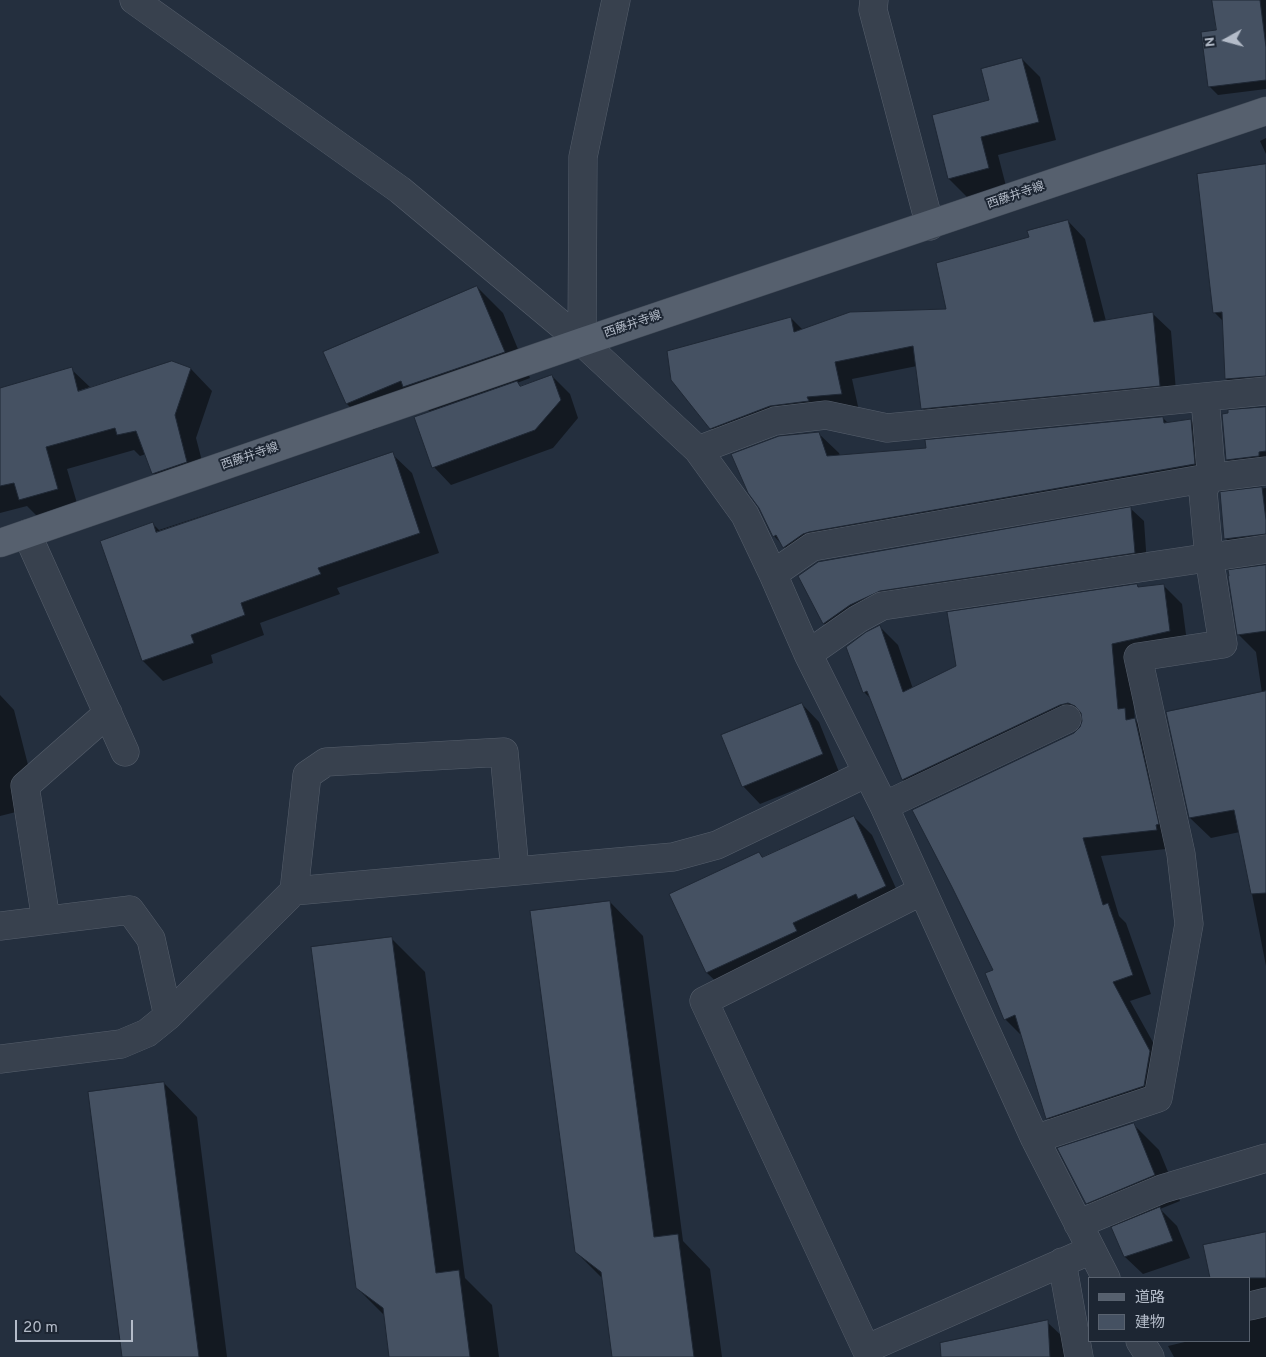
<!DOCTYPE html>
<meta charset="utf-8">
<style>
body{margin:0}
#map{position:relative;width:1266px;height:1357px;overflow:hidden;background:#242f3e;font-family:Overpass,"Noto Sans JP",sans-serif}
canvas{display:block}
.legend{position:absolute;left:1088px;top:1277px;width:162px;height:65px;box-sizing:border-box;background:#1d2633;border:1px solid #59626f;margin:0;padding:6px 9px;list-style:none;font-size:15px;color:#b4bcc9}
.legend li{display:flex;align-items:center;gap:10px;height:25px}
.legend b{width:25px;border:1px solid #59626f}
.north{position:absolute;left:1201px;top:15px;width:50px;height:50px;-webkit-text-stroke:4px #1d2633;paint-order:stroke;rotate:263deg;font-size:14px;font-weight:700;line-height:20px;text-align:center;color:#b4bcc9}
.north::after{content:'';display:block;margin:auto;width:18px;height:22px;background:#b4bcc9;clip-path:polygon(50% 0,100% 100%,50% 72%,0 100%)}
.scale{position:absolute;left:15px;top:1320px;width:118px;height:22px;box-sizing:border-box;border:2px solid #b4bcc9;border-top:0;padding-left:6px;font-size:15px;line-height:18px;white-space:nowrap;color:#b4bcc9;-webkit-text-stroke:4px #1d2633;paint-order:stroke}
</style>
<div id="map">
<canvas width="1266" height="1357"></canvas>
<ul class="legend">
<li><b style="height:6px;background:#56606e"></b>道路</li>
<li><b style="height:14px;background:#455162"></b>建物</li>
</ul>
<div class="north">N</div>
<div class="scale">20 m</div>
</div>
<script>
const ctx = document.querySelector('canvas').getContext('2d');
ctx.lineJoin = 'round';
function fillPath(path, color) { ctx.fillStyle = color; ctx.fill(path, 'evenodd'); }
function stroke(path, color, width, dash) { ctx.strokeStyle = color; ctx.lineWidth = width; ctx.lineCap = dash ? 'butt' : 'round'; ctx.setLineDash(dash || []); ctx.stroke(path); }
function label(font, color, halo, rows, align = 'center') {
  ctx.font = font + ' Overpass,"Noto Sans JP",sans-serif'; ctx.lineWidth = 4; ctx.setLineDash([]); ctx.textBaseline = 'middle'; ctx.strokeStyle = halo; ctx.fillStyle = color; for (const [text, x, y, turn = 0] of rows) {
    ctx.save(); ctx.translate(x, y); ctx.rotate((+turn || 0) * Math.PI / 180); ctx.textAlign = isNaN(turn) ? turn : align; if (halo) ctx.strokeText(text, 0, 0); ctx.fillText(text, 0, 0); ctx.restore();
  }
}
fillPath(new Path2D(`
 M 1214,0 L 1266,0 L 1266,89 L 1218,95 L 1209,86 L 1218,31 Z
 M 1022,59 L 1040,77 L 1056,140 L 998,155 L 1006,186 L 967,197 L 949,179 L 933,116 L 991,101 Z
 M 1266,138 L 1266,154 L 1260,141 Z
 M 1266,166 L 1266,397 L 1246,399 L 1226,379 L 1224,322 L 1215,313 Z
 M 1068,221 L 1085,239 L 1106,321 L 1153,314 L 1171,331 L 1177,403 L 940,426 L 922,408 L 917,366 L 852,379 L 859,411 L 729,446 L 711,428 L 791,318 L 803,330 L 947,310 L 1030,238 Z
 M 477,287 L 503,313 L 530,378 L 517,383 L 522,387 L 552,376 L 570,394 L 578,418 L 553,448 L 451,485 L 434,467 L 430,412 L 425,407 L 373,430 L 347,404 L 325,353 Z
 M 172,363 L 191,369 L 212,391 L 196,438 L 208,484 L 174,495 L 153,473 L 146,454 L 140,456 L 134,450 L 67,469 L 79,510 L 42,521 L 27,506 L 0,513 L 0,389 L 71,369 L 91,388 Z
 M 1266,408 L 1266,478 L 1247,480 L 1227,460 Z
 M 1163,418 L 1168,423 L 1191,420 L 1211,440 L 1215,485 L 830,552 L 804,568 L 774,536 L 818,433 L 839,453 L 840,456 L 927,449 Z
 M 392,454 L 412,473 L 439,553 L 337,588 L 340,594 L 260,623 L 264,635 L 211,655 L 213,663 L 163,681 L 143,661 L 102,542 L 153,524 L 159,530 Z
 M 1266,488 L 1266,556 L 1246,559 L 1226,539 L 1220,494 Z
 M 1131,509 L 1144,521 L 1147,565 L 893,603 L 837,636 L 824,624 L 799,576 Z
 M 1266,566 L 1266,966 L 1240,832 L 1211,838 L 1190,818 L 1167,713 L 1262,693 L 1256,652 L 1239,635 L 1229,577 Z
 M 1137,585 L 1140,588 L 1163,585 L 1182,604 L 1188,650 L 1130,663 L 1135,720 L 1154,738 L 1175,848 L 1101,856 L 1119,916 L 1126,923 L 1151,994 L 1130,1001 L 1169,1071 L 1163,1105 L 1066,1137 L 1047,1118 L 1022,1036 L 1005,1019 L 995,970 L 1074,734 L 1081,728 L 1083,722 L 1079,723 L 921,798 L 903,780 L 872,700 L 864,692 L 880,627 L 898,645 L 913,689 Z
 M 0,695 L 14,710 L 38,804 L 36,807 L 0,816 Z
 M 802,704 L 819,722 L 839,772 L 760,804 L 743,786 Z
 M 854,817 L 872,835 L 903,904 L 725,990 L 707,973 L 671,894 L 759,853 L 764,858 Z
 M 610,902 L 643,936 L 683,1241 L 710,1269 L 722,1357 L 614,1357 L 603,1279 L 576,1252 Z
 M 391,938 L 425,972 L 465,1278 L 492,1305 L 499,1357 L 390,1357 L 385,1316 L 357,1288 Z
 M 164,1083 L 197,1117 L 227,1357 L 124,1357 Z
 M 1133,1124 L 1159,1150 L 1180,1201 L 1160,1209 L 1177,1226 L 1190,1258 L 1143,1274 L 1125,1257 L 1113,1229 L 1087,1203 Z
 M 1266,1234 L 1266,1357 L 1174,1357 L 1168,1346 L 1189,1341 L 1250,1341 L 1250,1278 L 1211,1278 L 1205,1246 Z
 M 1047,1322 L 1065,1339 L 1066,1357 L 978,1357 Z`), '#0007');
const building = new Path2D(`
 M 1212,0 L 1260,0 L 1266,47 L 1266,80 L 1208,87 L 1201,32 L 1216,30 Z
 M 1022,58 L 1039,122 L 981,137 L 989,168 L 948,179 L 932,115 L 989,100 L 981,69 Z
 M 1266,164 L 1266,376 L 1225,379 L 1222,312 L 1213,313 L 1197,174 Z
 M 1068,220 L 1094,322 L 1153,312 L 1160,386 L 921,409 L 913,346 L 835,362 L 842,394 L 807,397 L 809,401 L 770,406 L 710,429 L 671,380 L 667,351 L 791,317 L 794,332 L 850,312 L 946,309 L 936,263 L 1029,237 L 1027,231 Z
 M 477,286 L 505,352 L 403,387 L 401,381 L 346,404 L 323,352 Z
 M 172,361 L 191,368 L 175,415 L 187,462 L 152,474 L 136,431 L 117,435 L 115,428 L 46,447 L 58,489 L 19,500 L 14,483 L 0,486 L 0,388 L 72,367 L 78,391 Z
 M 552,375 L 561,400 L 535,430 L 432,468 L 414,417 L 517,381 L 520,386 Z
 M 1266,407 L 1266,451 L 1259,452 L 1259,456 L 1226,460 L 1222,414 L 1228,413 L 1228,410 Z
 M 1163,417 L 1164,423 L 1191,419 L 1195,464 L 809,532 L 803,534 L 783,548 L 776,535 L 773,537 L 759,508 L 748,493 L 731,454 L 779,436 L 819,432 L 827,456 L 926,448 L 925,440 Z
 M 393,452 L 420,533 L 318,568 L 321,574 L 241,603 L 245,615 L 191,635 L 194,643 L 142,661 L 100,541 L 153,522 L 156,532 Z
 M 1262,487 L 1266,520 L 1266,534 L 1224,539 L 1220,492 Z
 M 1131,507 L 1135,553 L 880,591 L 850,605 L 823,624 L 798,576 L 818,562 Z
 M 1266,565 L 1266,631 L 1237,635 L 1228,576 L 1229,576 L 1228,570 Z
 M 1137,584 L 1138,587 L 1164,584 L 1170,631 L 1112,644 L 1118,709 L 1125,708 L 1126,720 L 1135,718 L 1159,824 L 1156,825 L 1157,830 L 1083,838 L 1103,905 L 1108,903 L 1133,975 L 1113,982 L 1150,1051 L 1144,1086 L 1046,1119 L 1015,1015 L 1004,1020 L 985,973 L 993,970 L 952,887 L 912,810 L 1074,733 L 1080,727 L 1082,721 L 1081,713 L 1075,706 L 1068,703 L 1060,705 L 902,780 L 867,691 L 863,693 L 846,647 L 866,632 L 880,625 L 903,692 L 956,666 L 947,612 Z
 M 1266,691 L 1266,893 L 1251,894 L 1234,810 L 1189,818 L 1166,712 Z
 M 802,703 L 823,754 L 742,787 L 721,735 Z
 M 854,816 L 886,886 L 858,899 L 856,894 L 793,923 L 797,931 L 706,973 L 669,894 L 759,852 L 762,857 Z
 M 610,901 L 654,1237 L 678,1234 L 694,1357 L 612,1357 L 601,1272 L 575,1252 L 530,911 Z
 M 392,937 L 436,1273 L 459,1270 L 470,1357 L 389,1357 L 383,1308 L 356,1288 L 311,947 Z
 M 164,1082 L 199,1357 L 122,1357 L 88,1092 Z
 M 1134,1123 L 1155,1175 L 1086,1204 L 1057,1148 Z
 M 1160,1207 L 1173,1241 L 1124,1257 L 1111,1227 Z
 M 1266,1232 L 1266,1278 L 1210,1278 L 1203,1245 Z
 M 1048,1320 L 1050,1357 L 941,1357 L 940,1343 Z`);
fillPath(building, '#455162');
stroke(building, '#1f2835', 1);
const minor = new Path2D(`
 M 134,0 L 400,190 L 582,342 L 698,450 L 745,515 L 773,574 L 808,654 L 884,806 L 1035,1139 L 1106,1278
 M 874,0 L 873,10 L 930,226
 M 582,342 L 583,157 L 616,0
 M 698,450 L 775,421 L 826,415 L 887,428 L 1266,391
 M 27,534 L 125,752
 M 773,574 L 812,547 L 1208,478 L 1266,471
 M 808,654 L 858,619 L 882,606 L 1266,549
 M 884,806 L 1067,719
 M 294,891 L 307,775 L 326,762 L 504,752 L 515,871
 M 922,891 L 704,1001 L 866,1349 L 1091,1250
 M 46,920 L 25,786 L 108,713
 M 0,926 L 130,910 L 151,939 L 168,1016
 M 0,1059 L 121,1044 L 147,1033 L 168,1016 L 294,891 L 673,857 L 717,845 L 867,773
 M 1035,1139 L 1158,1098 L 1189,924 L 1181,854 L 1138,657 L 1223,644 L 1209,557 L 1203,492 L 1211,471 L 1205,398
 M 1078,1224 L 1162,1189 L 1266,1158
 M 1062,1262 L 1079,1357
 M 1250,1306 L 1266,1302
 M 1140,1341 L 1150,1357`);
const major = new Path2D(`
 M 0,543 L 582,342 L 1266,111`);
stroke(minor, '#565f6c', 29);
stroke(major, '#414a57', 29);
stroke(minor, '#38414e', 28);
stroke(major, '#56606e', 28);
label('12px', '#b4bcc9', '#1d2633', [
 ["西藤井寺線",1016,196,-19],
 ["西藤井寺線",633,325,-19],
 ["西藤井寺線",250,457,-19]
]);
</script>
